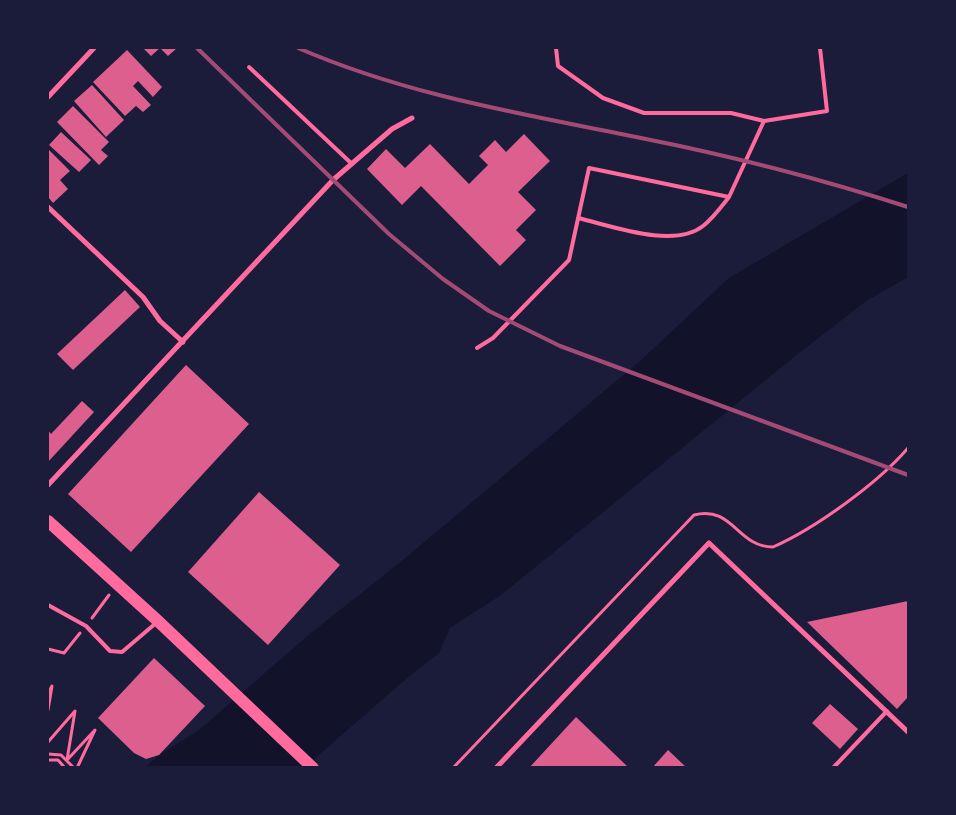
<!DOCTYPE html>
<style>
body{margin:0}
#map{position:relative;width:956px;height:815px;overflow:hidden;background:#1b1b3a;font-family:Literata,serif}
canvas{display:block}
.frame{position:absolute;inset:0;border:49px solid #1b1b3a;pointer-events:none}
</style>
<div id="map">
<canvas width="956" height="815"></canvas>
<div class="frame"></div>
</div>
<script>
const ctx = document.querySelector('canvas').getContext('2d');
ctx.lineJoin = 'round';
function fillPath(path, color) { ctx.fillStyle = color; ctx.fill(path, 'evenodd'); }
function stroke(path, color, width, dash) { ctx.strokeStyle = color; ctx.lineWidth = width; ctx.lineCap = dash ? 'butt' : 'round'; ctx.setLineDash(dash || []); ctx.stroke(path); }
fillPath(new Path2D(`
 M 908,173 L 908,277 L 866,301 L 799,353 L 501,595 L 450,628 L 439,653 L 407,678 L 305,767 L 145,768 L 159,755 L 199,730 L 311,633 L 403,560 L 639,362 L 729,278 Z`), '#12122b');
fillPath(new Path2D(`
 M 143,48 L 160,48 L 151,56 Z
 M 160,48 L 177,48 L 168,56 Z
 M 127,50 L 162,87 L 153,97 L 138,81 L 133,86 L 151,105 L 143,112 L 136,106 L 125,116 L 93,82 Z
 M 92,85 L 124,120 L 106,137 L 74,101 Z
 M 73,106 L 109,142 L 101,150 L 108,156 L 99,165 L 57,122 Z
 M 61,132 L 91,160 L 79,172 L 49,145 Z
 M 524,134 L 550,161 L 518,192 L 536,210 L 516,230 L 526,240 L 500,266 L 421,186 L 402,205 L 367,169 L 386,149 L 405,168 L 430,144 L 469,184 L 488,165 L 479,156 L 495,140 L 506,152 Z
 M 48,149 L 70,171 L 60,180 L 68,189 L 53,203 L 48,197 Z
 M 125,290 L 140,307 L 73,370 L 57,354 Z
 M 186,365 L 249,424 L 131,552 L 68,494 Z
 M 82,401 L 94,412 L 48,462 L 48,430 L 51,434 Z
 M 259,492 L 340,565 L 268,645 L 188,572 Z
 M 908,601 L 908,697 L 897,709 L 807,622 Z
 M 154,658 L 205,706 L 159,755 L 146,759 L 134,753 L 98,718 Z
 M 830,704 L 858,729 L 840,749 L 812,723 Z
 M 576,717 L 629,768 L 529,768 Z
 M 668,750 L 687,768 L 652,768 Z`), '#dd5f8e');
stroke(new Path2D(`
 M 92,618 L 109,595
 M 48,649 L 64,653 L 80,633
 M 48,694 L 52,686 L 48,710
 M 48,742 L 75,711 L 67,760 L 95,730 L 77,768
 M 48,754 L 61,755 L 74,768
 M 48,760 L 58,760 L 65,768
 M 453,768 L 694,515 C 733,505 737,547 773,547 C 816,528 878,483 908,448`), '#ff6b9d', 3);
stroke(new Path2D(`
 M 556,48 L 558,66 L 603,98 L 644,113 L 731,113 L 764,121
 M 249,67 L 352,164
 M 578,218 C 612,226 674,249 703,226 C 713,218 721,207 729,197
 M 477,348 L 493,338 L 569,260 L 589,168 L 729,197 L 764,121 L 827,111 L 820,48
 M 48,605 L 86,626 L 110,651 L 122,652 L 156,623
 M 833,768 L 887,711`), '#ff6b9d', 4);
stroke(new Path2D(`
 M 48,97 L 94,48
 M 48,207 L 143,297 L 160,321 L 183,342
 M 48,485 L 333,180 L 392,129 L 412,118
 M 496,768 L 709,543 L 908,732`), '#ff6b9d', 5);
stroke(new Path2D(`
 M 48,521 L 158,621 L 313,768`), '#ff6b9d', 12);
stroke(new Path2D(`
 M 197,48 L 389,234 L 443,279 L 489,311 L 560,346 L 908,475
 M 298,48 C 409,96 524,114 641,138 C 732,156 821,179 908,207`), '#a44b75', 4);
</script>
